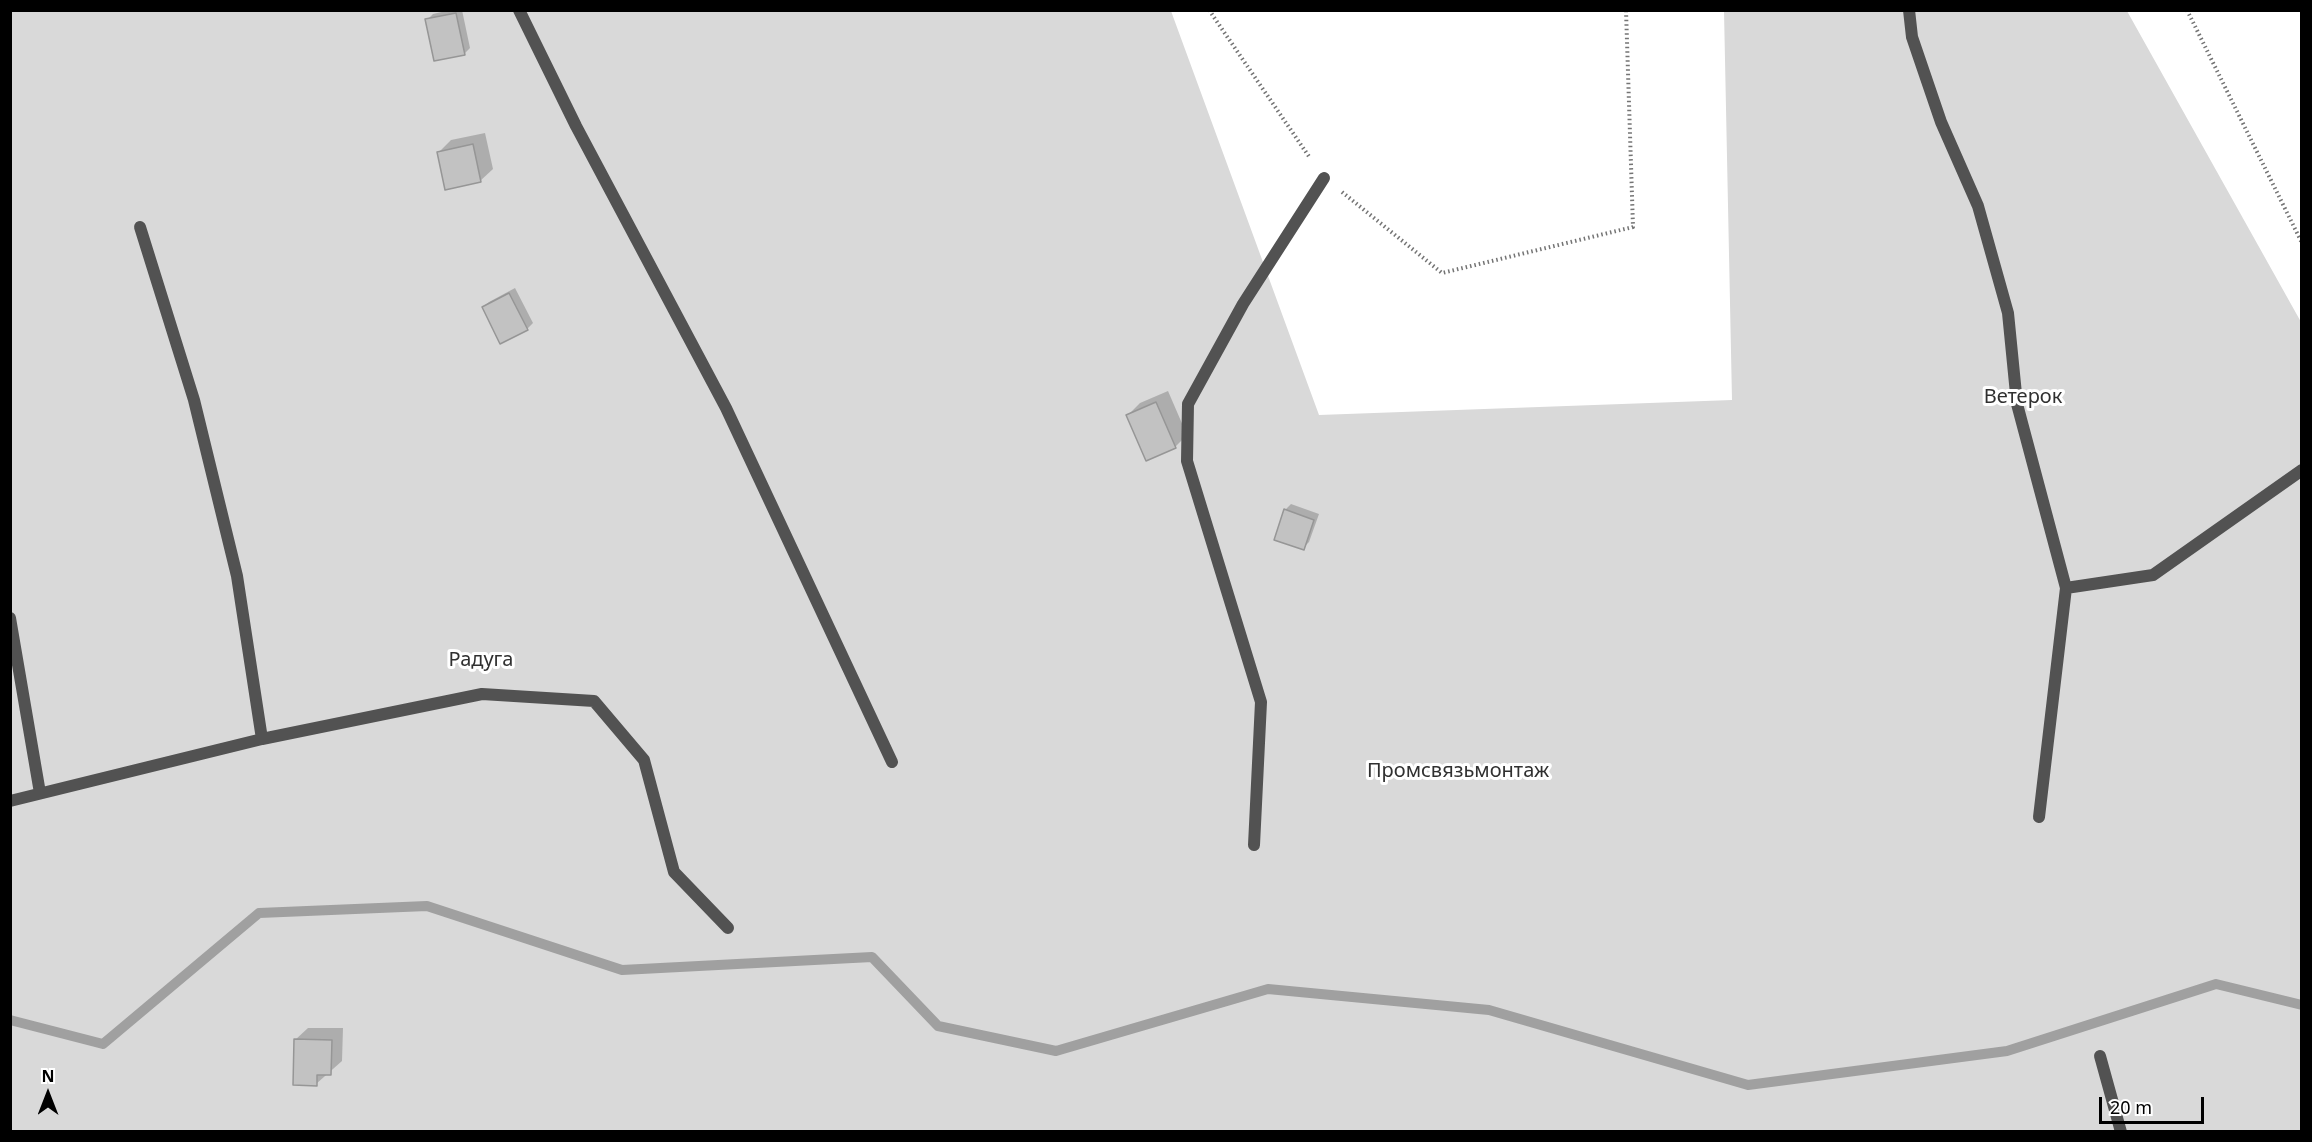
<!DOCTYPE html>
<meta charset="utf-8">
<style>
body{margin:0}
#map{position:relative;width:2312px;height:1142px;overflow:hidden;background:#fff;font-family:"Noto Sans",sans-serif}
canvas{display:block}
.frame{position:absolute;inset:0;border:12px solid #000;pointer-events:none}
.north{position:absolute;left:18px;top:1064px;width:60px;height:60px;-webkit-text-stroke:4px #fff;paint-order:stroke;rotate:0deg;font-size:16px;font-weight:700;line-height:24px;text-align:center;color:#000}
.north::after{content:'';display:block;margin:auto;width:21px;height:27px;background:#000;clip-path:polygon(50% 0,100% 100%,50% 72%,0 100%)}
.scale{position:absolute;left:2099px;top:1097px;width:105px;height:27px;box-sizing:border-box;border:3px solid #000;border-top:0;padding-left:8px;font-size:18px;line-height:21px;white-space:nowrap;color:#000;-webkit-text-stroke:4px #fff;paint-order:stroke}
</style>
<div id="map">
<canvas width="2312" height="1142"></canvas>
<div class="frame"></div>
<div class="north">N</div>
<div class="scale">20 m</div>
</div>
<script>
const ctx = document.querySelector('canvas').getContext('2d');
ctx.lineJoin = 'round';
function fillPath(path, color) { ctx.fillStyle = color; ctx.fill(path, 'evenodd'); }
function stroke(path, color, width, dash) { ctx.strokeStyle = color; ctx.lineWidth = width; ctx.lineCap = dash ? 'butt' : 'round'; ctx.setLineDash(dash || []); ctx.stroke(path); }
function label(font, color, halo, rows, align = 'center') {
  ctx.font = font + ' "Noto Sans",sans-serif'; ctx.lineWidth = 6; ctx.setLineDash([]); ctx.textBaseline = 'middle'; ctx.strokeStyle = halo; ctx.fillStyle = color; for (const [text, x, y, turn = 0] of rows) {
    ctx.save(); ctx.translate(x, y); ctx.rotate((+turn || 0) * Math.PI / 180); ctx.textAlign = isNaN(turn) ? turn : align; if (halo) ctx.strokeText(text, 0, 0); ctx.fillText(text, 0, 0); ctx.restore();
  }
}
fillPath(new Path2D(`
 M 10,11 L 1171,11 L 1319,415 L 1732,400 L 1724,11 L 2127,11 L 2301,322 L 2301,1131 L 11,1131 Z`), '#d9d9d9');
fillPath(new Path2D(`
 M 450,10 L 462,10 L 470,48 L 464,54 L 427,20 L 433,14 Z
 M 485,133 L 493,169 L 480,181 L 439,152 L 451,140 Z
 M 515,288 L 533,323 L 527,329 L 483,307 L 489,302 Z
 M 1168,391 L 1187,435 L 1175,447 L 1128,415 L 1140,403 Z
 M 1291,504 L 1319,514 L 1309,542 L 1303,548 L 1285,510 Z
 M 308,1028 L 343,1028 L 342,1061 L 316,1084 L 295,1040 Z`), '#0003');
stroke(new Path2D(`
 M 10,1020 L 103,1044 L 259,913 L 427,906 L 622,970 L 872,957 L 938,1026 L 1056,1051 L 1268,989 L 1489,1010 L 1748,1085 L 2007,1051 L 2216,984 L 2302,1005`), '#a0a0a0', 10);
const building = new Path2D(`
 M 456,13 L 465,55 L 434,61 L 425,19 Z
 M 473,144 L 481,182 L 445,190 L 437,152 Z
 M 509,293 L 528,330 L 500,344 L 482,307 Z
 M 1156,402 L 1176,448 L 1146,461 L 1126,415 Z
 M 1284,509 L 1314,520 L 1304,550 L 1274,540 Z
 M 294,1039 L 332,1040 L 331,1075 L 317,1075 L 317,1086 L 293,1085 Z`);
fillPath(building, '#c2c2c2');
stroke(building, '#969696', 1.5);
stroke(new Path2D(`
 M 1209,10 L 1310,158
 M 2187,10 L 2302,243
 M 1342,192 L 1442,273 L 1633,227 L 1626,10`), '#747474', 4, [1.5, 3]);
stroke(new Path2D(`
 M 519,10 L 576,126 L 726,408 L 892,762
 M 1909,10 L 1912,37 L 1941,122 L 1978,206 L 2008,313 L 2017,404 L 2066,588
 M 140,227 L 194,400 L 237,576 L 262,739
 M 10,618 L 40,793
 M 10,801 L 262,739 L 482,694 L 594,701 L 644,760 L 674,872 L 728,928
 M 2039,817 L 2066,588 L 2153,575 L 2302,470
 M 1254,845 L 1261,702 L 1187,461 L 1188,404 L 1243,304 L 1324,178
 M 2100,1056 L 2121,1132`), '#525252', 12);
label('20px', '#303030', '#fff', [
 ["Ветерок",2023,397],
 ["Радуга",481,660],
 ["Промсвязьмонтаж",1458,771]
]);
</script>
